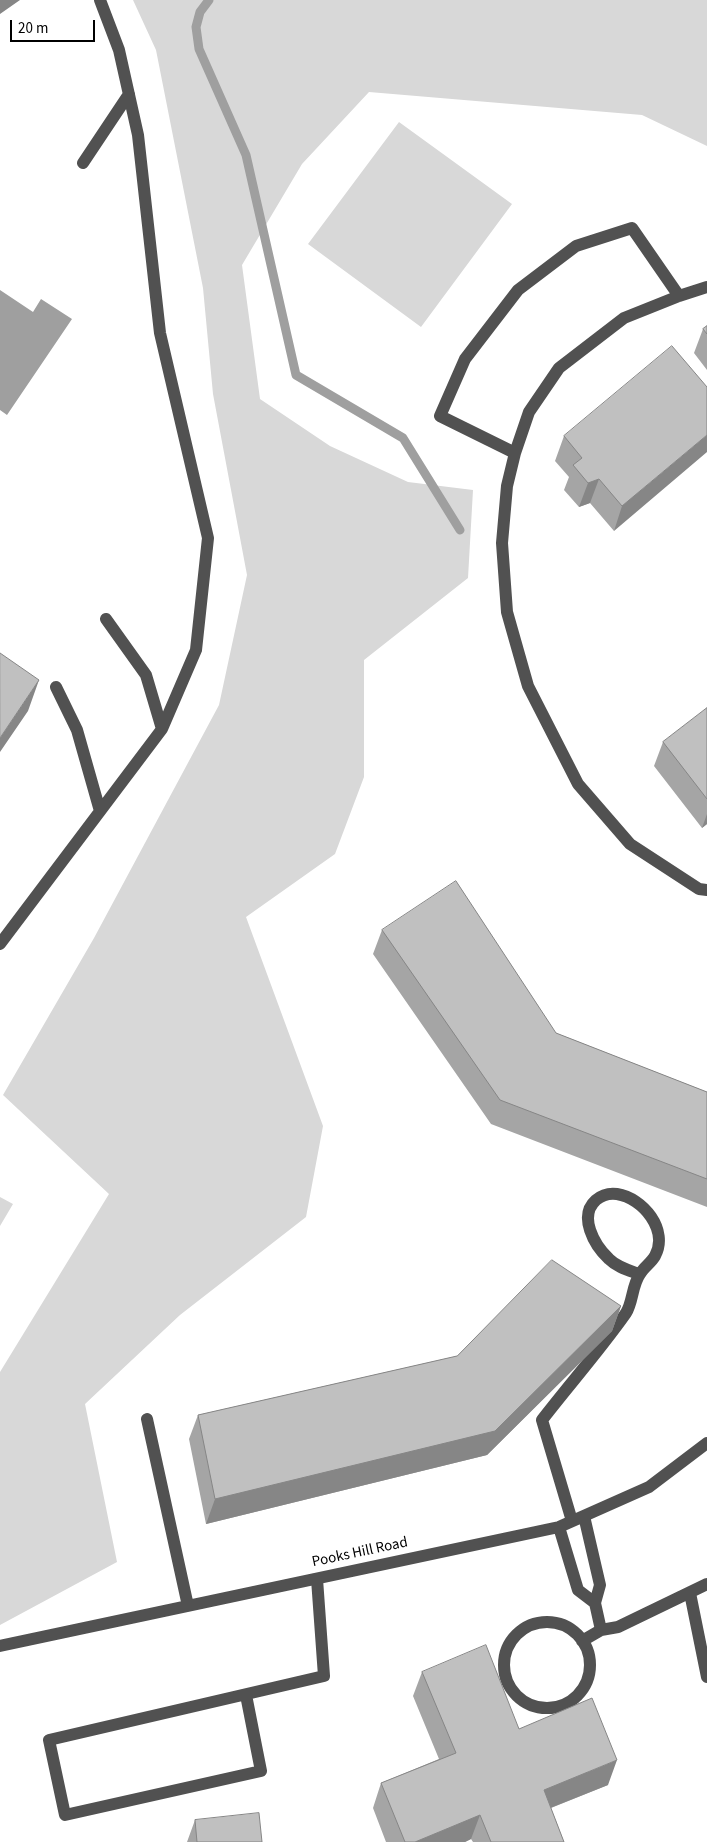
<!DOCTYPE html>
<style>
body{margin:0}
#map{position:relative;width:707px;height:1842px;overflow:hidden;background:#fff;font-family:"Source Sans 3",sans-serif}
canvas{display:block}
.scale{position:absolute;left:10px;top:20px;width:85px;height:22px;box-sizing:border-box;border:2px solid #000;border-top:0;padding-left:6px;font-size:15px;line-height:18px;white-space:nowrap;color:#000;-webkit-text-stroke:4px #fff;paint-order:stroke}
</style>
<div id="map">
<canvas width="707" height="1842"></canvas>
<div class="scale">20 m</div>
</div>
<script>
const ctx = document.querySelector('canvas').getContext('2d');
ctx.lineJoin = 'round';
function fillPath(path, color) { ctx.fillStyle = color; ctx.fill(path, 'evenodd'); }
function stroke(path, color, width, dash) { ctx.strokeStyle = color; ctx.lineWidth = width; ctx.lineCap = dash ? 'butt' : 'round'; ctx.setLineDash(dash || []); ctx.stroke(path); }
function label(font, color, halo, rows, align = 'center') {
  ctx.font = font + ' "Source Sans 3",sans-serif'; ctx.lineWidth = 4.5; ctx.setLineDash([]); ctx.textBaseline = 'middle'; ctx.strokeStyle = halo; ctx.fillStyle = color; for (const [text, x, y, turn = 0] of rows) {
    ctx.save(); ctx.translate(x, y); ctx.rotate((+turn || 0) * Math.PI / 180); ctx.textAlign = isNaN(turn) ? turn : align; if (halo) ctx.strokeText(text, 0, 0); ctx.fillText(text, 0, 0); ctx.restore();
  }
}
fillPath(new Path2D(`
 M 133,0 L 707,0 L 707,146 L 642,115 L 369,92 L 302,164 L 242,265 L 260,399 L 330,446 L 408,482 L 473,490 L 468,578 L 364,660 L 364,777 L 335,854 L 246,917 L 323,1126 L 306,1217 L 180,1315 L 85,1404 L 117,1562 L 0,1625 L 0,1372 L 109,1194 L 3,1095 L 94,938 L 219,705 L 247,575 L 213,394 L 203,288 L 156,50 Z
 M 399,122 L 512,204 L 421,327 L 308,244 Z
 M 0,1197 L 13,1204 L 0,1226 Z`), '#d8d8d8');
fillPath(new Path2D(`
 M 0,290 L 33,312 L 41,299 L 72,319 L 7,415 L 0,410 Z`), '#9f9f9f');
stroke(new Path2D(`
 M 209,0 L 200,12 L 196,27 L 199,49 L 246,155 L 296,375 L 403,438 L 460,530`), '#9f9f9f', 9);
stroke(new Path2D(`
 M 100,0 L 119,50 L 138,135 L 160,333 L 208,538 L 196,650 L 162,729
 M 83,163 L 129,94
 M 707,287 L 679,296 L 624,318 L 559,368 L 529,412 L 515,453 L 507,486 L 502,543 L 507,612 L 528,686 L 578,784 L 630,844 L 699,889 L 707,890
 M 515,453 L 440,416 L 465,359 L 518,290 L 576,246 L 632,228 L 679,296
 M 56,687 L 77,730 L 100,811
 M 0,944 L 162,729 L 146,675 L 106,619
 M 147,1419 L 188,1606
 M 584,1516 L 600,1585 L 595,1603 L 601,1630
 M 572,1521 L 542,1420 C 569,1385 600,1350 626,1313 C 633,1302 632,1285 640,1274 C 644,1267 651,1263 655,1256 C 669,1230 643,1198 617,1194 C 610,1193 602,1195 596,1200 C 578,1216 594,1245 609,1259 C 617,1267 628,1270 639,1274
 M 559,1527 L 578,1590 L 595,1603
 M 690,1593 L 707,1677
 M504 1665a43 43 0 1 1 86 0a43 43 0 1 1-86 0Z
 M 582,1641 L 601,1630 L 618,1627 L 707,1584
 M 0,1646 L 559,1527 L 649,1487 L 707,1443
 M 246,1695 L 261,1771 L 65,1815 L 49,1740 L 324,1676 L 317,1579`), '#515151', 12);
fillPath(new Path2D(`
 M 707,326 L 707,370 L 694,353 L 703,329 Z
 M 707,387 L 614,531 L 590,503 L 579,507 L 564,490 L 569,477 L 555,461 L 564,436 Z
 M 707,708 L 707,824 L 702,828 L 654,766 L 663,742 Z
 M 382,930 L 556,1033 L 707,1092 L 707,1207 L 491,1124 L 373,954 Z
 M 621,1306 L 612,1331 L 487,1455 L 206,1524 L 189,1439 L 198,1415 L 457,1356 Z
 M 422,1672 L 519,1729 L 608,1785 L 551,1808 L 564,1842 L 473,1842 L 471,1839 L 465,1842 L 386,1842 L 373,1808 L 381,1783 L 439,1759 L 413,1696 Z
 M 195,1820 L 262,1842 L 187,1842 Z`), '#a5a5a5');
fillPath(new Path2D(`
 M 0,0 L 20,0 L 0,14 Z
 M 707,435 L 707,452 L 614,531 L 622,506 Z
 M 599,479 L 590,503 L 579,507 L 588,483 Z
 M 39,680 L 28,711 L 0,752 L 0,738 Z
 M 707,814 L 707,824 L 702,828 Z
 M 621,1306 L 612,1331 L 487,1455 L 206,1524 L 215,1499 Z
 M 617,1760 L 608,1785 L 535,1814 L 544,1790 Z
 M 480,1815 L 471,1839 L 465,1842 L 415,1842 Z`), '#868686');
const building = new Path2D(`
 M 707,326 L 707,334 L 703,329 Z
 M 672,346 L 707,387 L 707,435 L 622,506 L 599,479 L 588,483 L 573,465 L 582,458 L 564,436 Z
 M 0,653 L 39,680 L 0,738 Z
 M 707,708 L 707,799 L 663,742 Z
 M 456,881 L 556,1033 L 707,1092 L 707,1179 L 500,1100 L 382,930 Z
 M 552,1260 L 621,1306 L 495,1431 L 215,1499 L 198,1415 L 457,1356 Z
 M 486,1645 L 519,1729 L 592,1698 L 617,1760 L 544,1790 L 564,1842 L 491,1842 L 480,1815 L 415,1842 L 405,1842 L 381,1783 L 456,1753 L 422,1672 Z
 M 259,1813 L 262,1842 L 197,1842 L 195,1820 Z`);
fillPath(building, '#c0c0c0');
stroke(building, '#868686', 1);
label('15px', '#000', '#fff', [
 ["Pooks Hill Road",360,1553,-12]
]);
</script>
